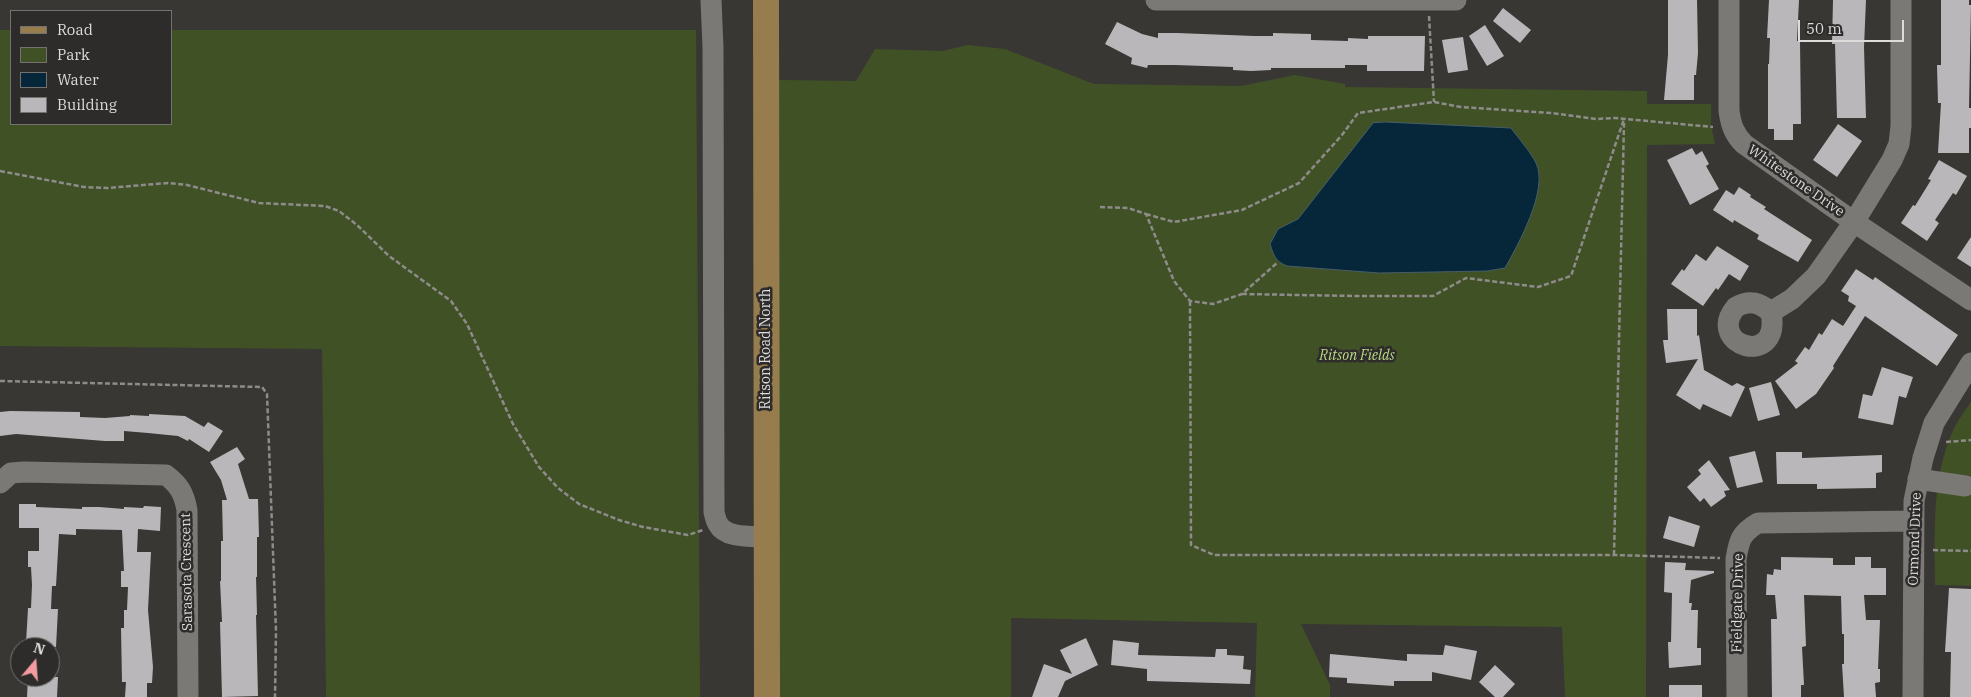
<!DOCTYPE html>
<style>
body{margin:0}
#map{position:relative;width:1971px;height:697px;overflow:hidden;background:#383734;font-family:"IBM Plex Serif",serif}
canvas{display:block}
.legend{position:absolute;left:10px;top:10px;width:162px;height:115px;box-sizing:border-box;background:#2e2c2a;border:1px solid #747271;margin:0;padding:6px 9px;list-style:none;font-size:15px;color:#dddcdb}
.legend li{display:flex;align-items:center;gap:10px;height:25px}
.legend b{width:25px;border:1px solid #747271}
.north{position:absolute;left:10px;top:637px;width:50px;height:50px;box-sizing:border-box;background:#2e2c2a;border:1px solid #747271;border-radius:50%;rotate:18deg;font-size:14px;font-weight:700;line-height:20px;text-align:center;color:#dddcdb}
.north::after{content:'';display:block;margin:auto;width:18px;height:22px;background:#f49aa1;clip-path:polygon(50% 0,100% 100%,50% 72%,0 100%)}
.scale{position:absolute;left:1798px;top:20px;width:106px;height:22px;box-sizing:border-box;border:2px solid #dddcdb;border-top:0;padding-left:6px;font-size:15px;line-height:18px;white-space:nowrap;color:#dddcdb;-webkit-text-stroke:4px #2e2c2a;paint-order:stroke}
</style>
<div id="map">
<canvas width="1971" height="697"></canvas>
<ul class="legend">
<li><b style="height:6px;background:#977d4d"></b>Road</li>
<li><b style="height:14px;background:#415126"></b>Park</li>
<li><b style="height:14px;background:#06273a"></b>Water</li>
<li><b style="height:14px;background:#bab7ba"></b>Building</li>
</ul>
<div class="north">N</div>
<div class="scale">50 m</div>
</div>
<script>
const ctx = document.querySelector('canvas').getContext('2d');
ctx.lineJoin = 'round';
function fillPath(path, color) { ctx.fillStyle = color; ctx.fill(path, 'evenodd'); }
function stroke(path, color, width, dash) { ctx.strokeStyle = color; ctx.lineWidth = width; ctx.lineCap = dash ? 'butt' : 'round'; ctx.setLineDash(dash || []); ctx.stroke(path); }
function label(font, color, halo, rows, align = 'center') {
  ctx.font = font + ' "IBM Plex Serif",serif'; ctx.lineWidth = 5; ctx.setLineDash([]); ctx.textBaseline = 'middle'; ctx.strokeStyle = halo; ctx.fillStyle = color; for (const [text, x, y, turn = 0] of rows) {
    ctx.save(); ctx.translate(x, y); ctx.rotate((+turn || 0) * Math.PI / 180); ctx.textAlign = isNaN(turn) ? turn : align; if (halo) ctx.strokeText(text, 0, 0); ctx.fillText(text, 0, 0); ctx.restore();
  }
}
fillPath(new Path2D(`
 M 0,30 L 11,30 L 11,124 L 171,124 L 171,30 L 696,30 L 700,697 L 326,697 L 322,349 L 0,346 Z
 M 968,45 L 1005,49 L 1094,84 L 1241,86 L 1295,75 L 1345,84 L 1345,87 L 1647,91 L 1647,104 L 1711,104 L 1711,125 L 1715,144 L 1647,145 L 1646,697 L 1565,697 L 1562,627 L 1301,624 L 1330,685 L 1330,697 L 1255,697 L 1257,623 L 1011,618 L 1011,697 L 767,697 L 778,80 L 856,81 L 875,49 L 942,51 Z
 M 1971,402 L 1971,586 L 1935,585 C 1935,531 1931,478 1954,428 C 1959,419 1965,410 1971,402 Z`), '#415126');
const water = new Path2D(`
 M 1385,122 L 1511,128 C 1519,139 1530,151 1536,163 C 1549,189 1518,245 1505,268 L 1487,271 L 1379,273 L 1287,266 C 1275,261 1274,256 1270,244 L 1278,229 L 1298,219 L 1373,123 Z`);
fillPath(water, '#06273a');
stroke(water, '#465d6a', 1);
fillPath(new Path2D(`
 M 1668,0 L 1697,0 L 1698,53 L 1696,75 L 1694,75 L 1694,100 L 1664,100 L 1668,55 Z
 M 1769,0 L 1799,0 L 1797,41 L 1800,41 L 1801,124 L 1793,124 L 1793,140 L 1774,140 L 1774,129 L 1768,129 L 1768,64 L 1769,64 L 1770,38 L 1767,38 Z
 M 1833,0 L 1866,0 L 1864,47 L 1866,118 L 1837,118 L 1835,44 L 1832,44 Z
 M 1941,0 L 1969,0 L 1969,5 L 1971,5 L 1969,108 L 1971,108 L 1971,128 L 1969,128 L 1969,153 L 1938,153 L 1941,103 L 1938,103 L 1937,65 L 1941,65 Z
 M 1503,8 L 1531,30 L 1520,43 L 1493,21 Z
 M 1117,22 L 1142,34 L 1158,38 L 1158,33 L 1177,33 L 1254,36 L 1273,36 L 1273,33 L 1311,34 L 1311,40 L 1348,41 L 1348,38 L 1368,39 L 1368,36 L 1425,36 L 1424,71 L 1367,71 L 1367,65 L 1345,65 L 1345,68 L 1271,68 L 1271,70 L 1251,71 L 1233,70 L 1233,67 L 1175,65 L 1148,65 L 1147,68 L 1131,64 L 1132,58 L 1105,44 Z
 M 1485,25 L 1504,56 L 1487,66 L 1469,36 Z
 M 1463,37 L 1468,70 L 1448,73 L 1442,40 Z
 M 1838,124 L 1862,141 L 1837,177 L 1813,160 Z
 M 1692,148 L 1696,155 L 1702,151 L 1709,164 L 1706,166 L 1719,189 L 1690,205 L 1667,160 Z
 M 1939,160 L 1967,176 L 1956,195 L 1953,193 L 1935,220 L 1939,223 L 1927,241 L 1901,223 L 1913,205 L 1915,206 L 1931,180 L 1928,179 Z
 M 1739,187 L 1751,195 L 1750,197 L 1766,207 L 1764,209 L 1812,240 L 1798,262 L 1757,239 L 1759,235 L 1734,220 L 1733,223 L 1713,210 L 1726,190 L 1734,195 Z
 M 1971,237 L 1971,267 L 1957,258 Z
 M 1717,246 L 1749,266 L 1740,281 L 1729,274 L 1718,290 L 1716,288 L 1703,306 L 1671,284 L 1682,269 L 1684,271 L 1696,254 L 1706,261 Z
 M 1856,269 L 1873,280 L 1875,277 L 1958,335 L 1937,366 L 1865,316 L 1833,366 L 1834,368 L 1816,394 L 1796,409 L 1775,381 L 1798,363 L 1795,361 L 1805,347 L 1809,350 L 1819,333 L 1822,335 L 1832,319 L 1843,326 L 1856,306 L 1848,301 L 1849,296 L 1841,291 Z
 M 1667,309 L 1697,309 L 1697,336 L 1699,335 L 1704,370 L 1732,386 L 1737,383 L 1745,387 L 1731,417 L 1703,404 L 1700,410 L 1676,395 L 1698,359 L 1666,363 L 1663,340 L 1668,340 Z
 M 1882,367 L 1913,377 L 1906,398 L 1899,396 L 1893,425 L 1858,418 L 1863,394 L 1872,396 Z
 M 1771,382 L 1780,415 L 1758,421 L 1749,388 Z
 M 10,411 L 80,412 L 80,417 L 105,418 L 130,416 L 130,415 L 149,416 L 149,414 L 185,416 L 204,427 L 208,422 L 223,431 L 209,452 L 189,439 L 188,441 L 178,436 L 148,433 L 124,431 L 124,441 L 105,441 L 16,434 L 0,436 L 0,412 Z
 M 237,447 L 245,459 L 238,464 L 249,499 L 258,499 L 259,537 L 257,537 L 257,577 L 256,577 L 257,615 L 256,615 L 258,696 L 222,697 L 220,622 L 222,622 L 220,581 L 221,581 L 221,541 L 223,541 L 222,500 L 227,500 L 221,480 L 210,462 Z
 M 1755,451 L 1763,482 L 1737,488 L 1729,457 Z
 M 1776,452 L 1802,452 L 1802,458 L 1882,455 L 1882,472 L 1876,473 L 1876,488 L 1817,489 L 1817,484 L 1777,484 Z
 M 1709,460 L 1730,490 L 1724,491 L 1726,496 L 1711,507 L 1704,498 L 1700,502 L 1687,487 L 1701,474 L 1698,470 Z
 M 19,504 L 36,504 L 36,507 L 82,509 L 82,507 L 99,507 L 124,509 L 124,507 L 143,508 L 144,506 L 161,507 L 160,531 L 138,529 L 137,552 L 151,552 L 148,610 L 153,667 L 152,683 L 147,683 L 147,697 L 125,697 L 126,682 L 122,682 L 121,628 L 124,628 L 124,610 L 127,610 L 128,587 L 121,587 L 121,571 L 124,571 L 122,530 L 76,529 L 76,535 L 59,534 L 56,586 L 52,586 L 51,609 L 58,609 L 56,647 L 29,647 L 29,642 L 26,642 L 27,626 L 28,608 L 31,608 L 32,585 L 31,567 L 28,567 L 28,551 L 39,551 L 39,528 L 19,528 Z
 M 1669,516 L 1700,526 L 1694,547 L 1663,538 Z
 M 1781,557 L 1833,558 L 1833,565 L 1855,565 L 1855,557 L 1871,557 L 1871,568 L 1886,568 L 1886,595 L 1864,595 L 1866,620 L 1880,620 L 1878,669 L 1880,669 L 1880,682 L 1875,683 L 1876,697 L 1844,697 L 1842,664 L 1844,664 L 1844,634 L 1842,634 L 1841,596 L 1804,595 L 1806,646 L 1802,647 L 1804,685 L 1801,685 L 1801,697 L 1772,697 L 1771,619 L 1777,619 L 1775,595 L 1766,595 L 1767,574 L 1773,575 L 1774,569 L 1781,570 Z
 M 1665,562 L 1686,563 L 1685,570 L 1714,571 L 1714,573 L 1691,580 L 1689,603 L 1692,603 L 1691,610 L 1698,610 L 1697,648 L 1701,648 L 1701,665 L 1669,668 L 1668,642 L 1671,642 L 1672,593 L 1664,592 Z
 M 1949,588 L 1971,589 L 1971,697 L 1950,697 L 1951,652 L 1945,652 Z
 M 1086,638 L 1098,665 L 1065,681 L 1058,697 L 1032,697 L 1044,664 L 1072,674 L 1060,650 Z
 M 1113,640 L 1139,643 L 1138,655 L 1215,657 L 1216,649 L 1227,649 L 1227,655 L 1244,656 L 1243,669 L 1251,670 L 1250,684 L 1147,681 L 1147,669 L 1111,665 Z
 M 1445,645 L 1477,651 L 1471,680 L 1432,672 L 1432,681 L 1394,681 L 1394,686 L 1347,683 L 1347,678 L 1329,677 L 1330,654 L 1407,661 L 1407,654 L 1443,655 Z
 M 1495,665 L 1515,684 L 1503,697 L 1495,697 L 1479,682 Z
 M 28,677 L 58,677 L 57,697 L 27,697 Z
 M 1669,685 L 1702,685 L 1702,697 L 1669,697 Z`), '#bab7ba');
stroke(new Path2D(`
 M 1429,16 L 1434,102
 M 0,171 L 84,187 L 107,188 L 168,183 L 187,185 L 259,203 L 325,206 L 339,211 L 357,225 L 389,256 L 451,301 L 467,324 L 513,424 L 539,467 L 558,488 L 579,504 L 619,520 L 643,527 L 688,535 L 703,530
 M 1100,207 L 1128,208 L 1146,214 L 1174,281 L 1190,301 L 1213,304 L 1242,294 L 1278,262
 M 1146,214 L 1174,222 L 1242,210 L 1299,183 L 1342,135 L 1358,113 L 1434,102 L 1461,107 L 1551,113 L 1596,119 L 1615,118 L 1713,127
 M 1242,294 L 1355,296 L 1433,296 L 1466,278 L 1538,287 L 1571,276 L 1624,119
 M 1190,301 L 1191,545 L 1214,555 L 1614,555 L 1720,558
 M 0,381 L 262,387 L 267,394 L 276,631 L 275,697
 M 1946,442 L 1971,440
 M 1933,550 L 1971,551
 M 1614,555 L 1624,123`), '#8d8c8a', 2.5, [5, 2.5]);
stroke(new Path2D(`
 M 711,0 L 713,47 L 714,512 C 715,516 716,521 718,524 C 726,539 753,536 767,537
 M 1156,0 L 1456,0
 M 1729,0 L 1729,111 C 1731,125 1734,134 1744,144 L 1854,222 L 1971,300
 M 1771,312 C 1782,370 1704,345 1736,307 C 1750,299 1760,303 1771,312 L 1792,299 L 1816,276 L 1854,222 L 1892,160 L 1899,144 L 1901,126 L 1901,0
 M 1918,479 L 1965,486
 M 0,483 L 11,473 L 24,472 L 166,475 C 179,485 184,493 187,510 L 188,697
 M 1737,697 L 1736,559 C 1739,540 1741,533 1758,523 L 1913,521
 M 1913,697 L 1914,501 L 1923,458 L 1934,423 L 1971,363`), '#7b7976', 21);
stroke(new Path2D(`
 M 766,0 L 767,697`), '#977d4d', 26);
label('14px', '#dddcdb', '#2e2c2a', [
 ["Whitestone Drive",1796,181,35],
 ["Ritson Road North",766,349,-90],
 ["Ormond Drive",1915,539,-88],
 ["Sarasota Crescent",187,572,-91],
 ["Fieldgate Drive",1738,603,-89]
]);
label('italic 14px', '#b9d984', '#2e2c2a', [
 ["Ritson Fields",1357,356]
]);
</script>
